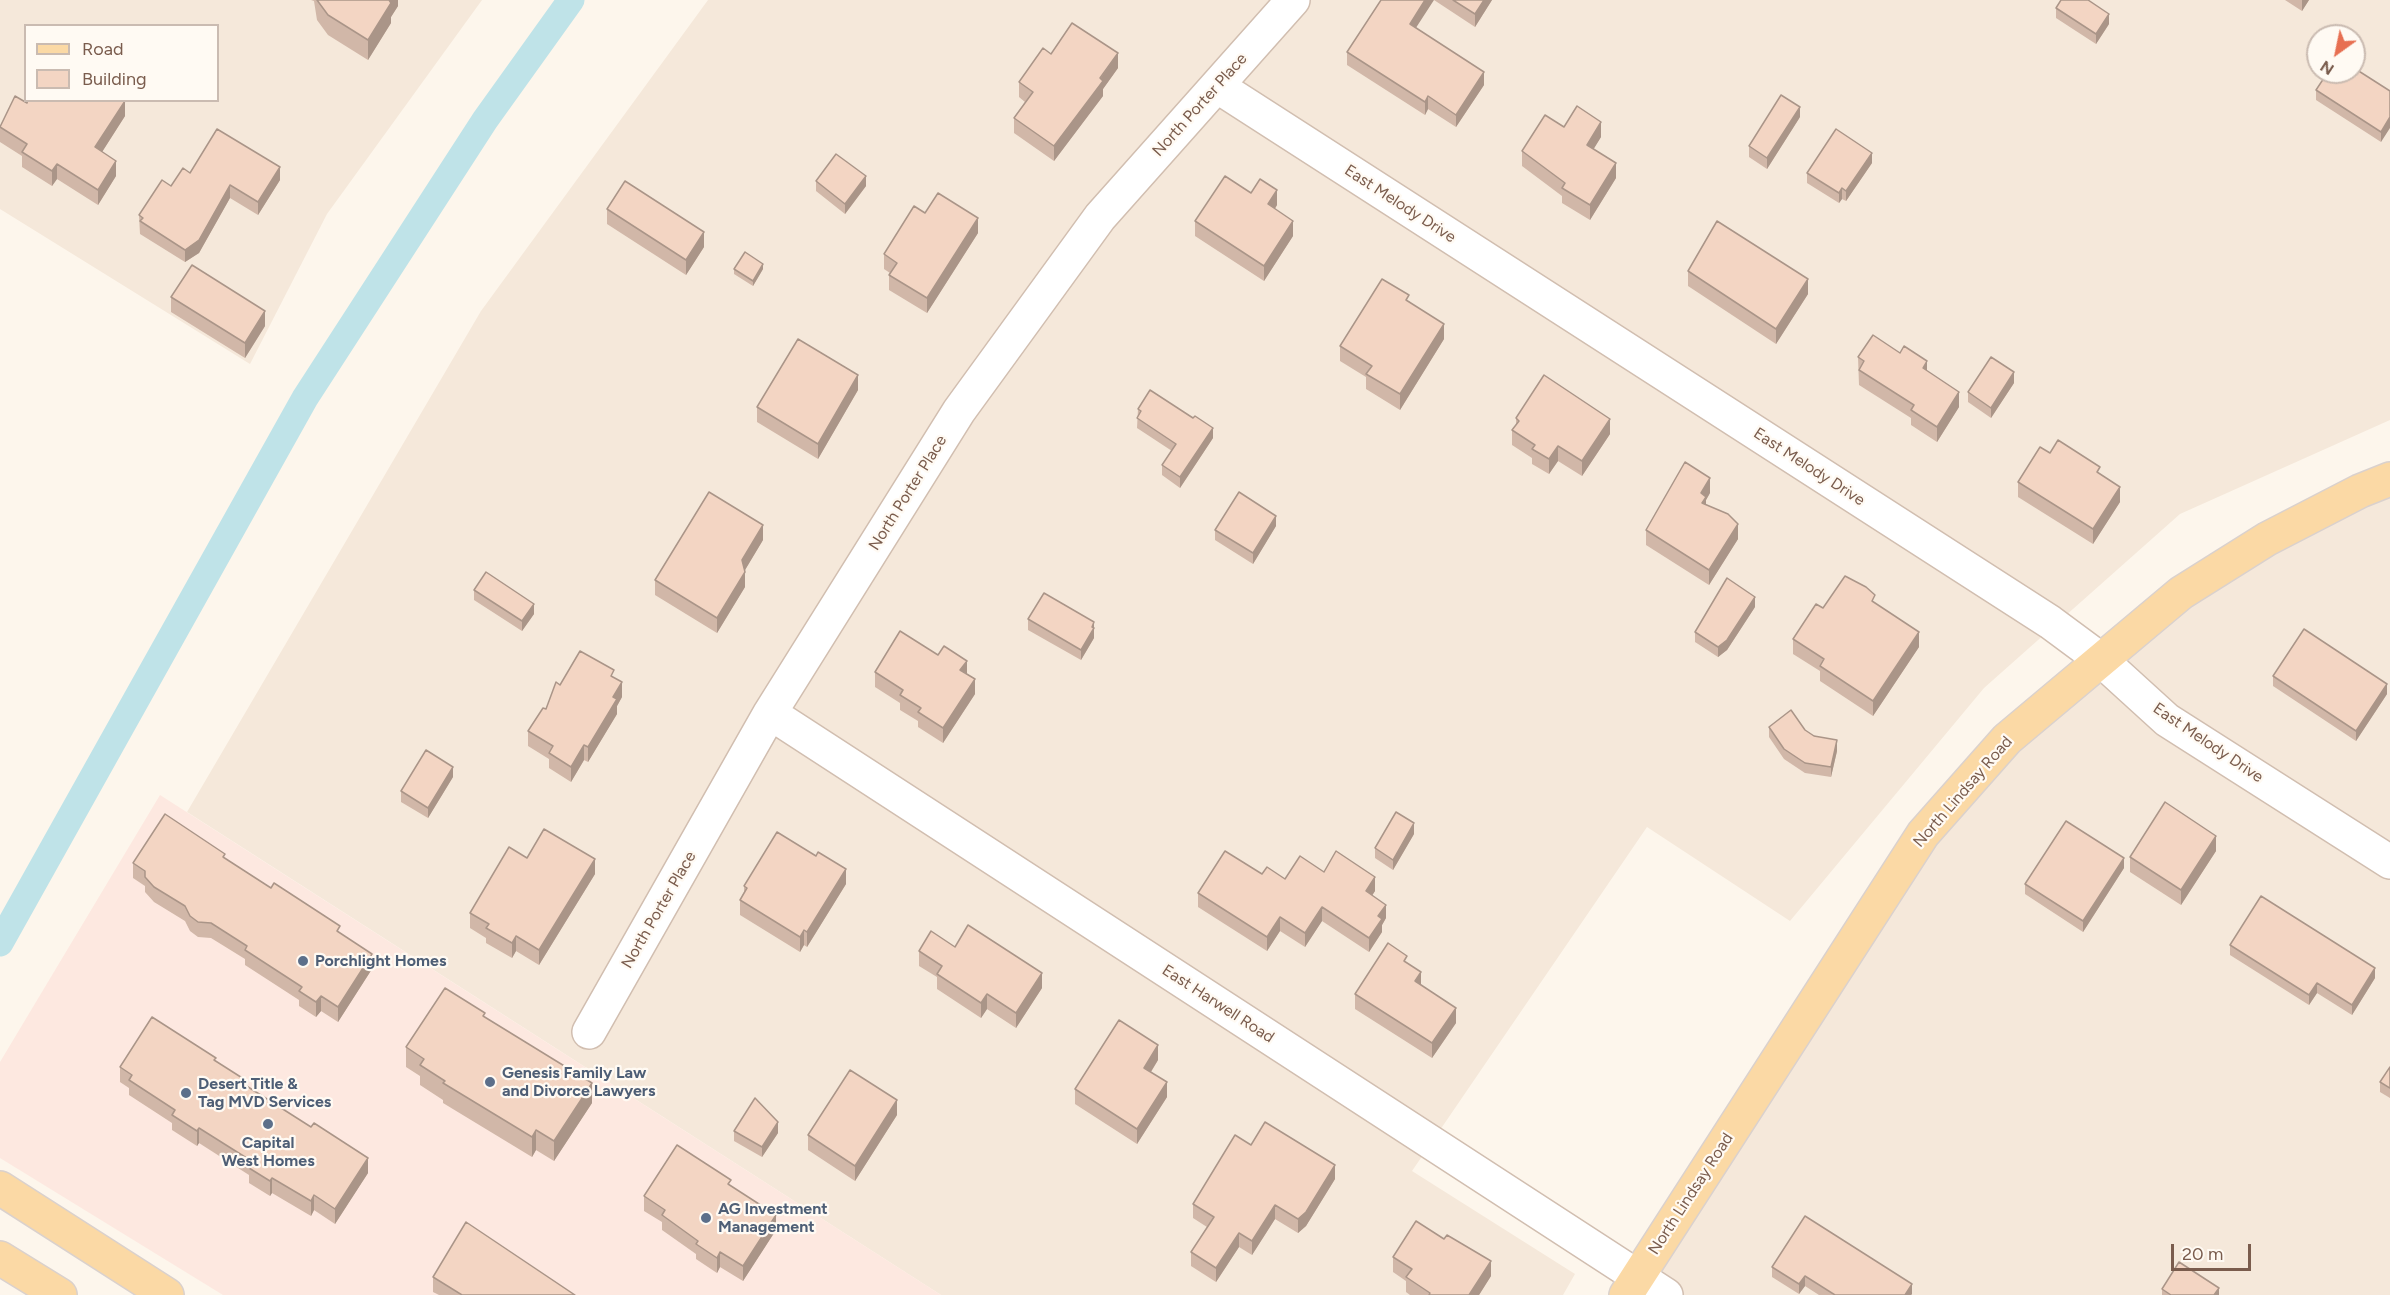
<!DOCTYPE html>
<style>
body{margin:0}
#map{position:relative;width:2390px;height:1295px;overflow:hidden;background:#fdf6ec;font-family:Figtree,sans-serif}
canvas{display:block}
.legend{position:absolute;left:24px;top:24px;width:195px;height:78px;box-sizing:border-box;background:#fffaf3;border:2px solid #cabbb1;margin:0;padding:8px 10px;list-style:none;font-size:18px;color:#7a5c4d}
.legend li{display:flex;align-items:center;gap:12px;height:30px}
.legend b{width:30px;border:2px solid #cabbb1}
.north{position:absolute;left:2306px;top:24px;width:60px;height:60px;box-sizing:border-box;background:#fffaf3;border:2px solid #cabbb1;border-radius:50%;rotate:213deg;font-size:16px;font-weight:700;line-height:24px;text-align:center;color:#7a5c4d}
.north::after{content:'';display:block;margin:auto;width:21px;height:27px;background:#e76f51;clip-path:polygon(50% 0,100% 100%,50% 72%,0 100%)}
.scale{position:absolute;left:2171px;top:1244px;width:80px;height:27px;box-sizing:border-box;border:3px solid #7a5c4d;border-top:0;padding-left:8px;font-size:18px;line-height:21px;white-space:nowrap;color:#7a5c4d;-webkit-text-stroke:4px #fffaf3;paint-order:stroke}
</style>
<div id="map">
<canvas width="2390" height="1295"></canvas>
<ul class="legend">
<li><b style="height:8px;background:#fbd9a5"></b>Road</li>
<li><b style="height:16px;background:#f3d5c3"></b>Building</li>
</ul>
<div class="north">N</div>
<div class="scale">20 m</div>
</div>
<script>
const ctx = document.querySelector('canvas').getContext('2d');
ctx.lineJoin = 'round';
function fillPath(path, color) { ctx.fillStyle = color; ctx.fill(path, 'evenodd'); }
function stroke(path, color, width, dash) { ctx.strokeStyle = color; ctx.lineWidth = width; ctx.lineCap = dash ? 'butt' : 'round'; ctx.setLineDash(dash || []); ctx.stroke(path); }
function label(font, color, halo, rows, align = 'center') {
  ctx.font = font + ' Figtree,sans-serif'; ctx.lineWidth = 4.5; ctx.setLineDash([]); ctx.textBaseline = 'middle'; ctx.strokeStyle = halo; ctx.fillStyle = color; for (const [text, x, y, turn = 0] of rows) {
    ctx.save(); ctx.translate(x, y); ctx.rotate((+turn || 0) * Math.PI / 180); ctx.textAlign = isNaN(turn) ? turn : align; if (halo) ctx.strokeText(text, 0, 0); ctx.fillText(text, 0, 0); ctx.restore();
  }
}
fillPath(new Path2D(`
 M 0,0 L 482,0 L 327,214 L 250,364 L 0,209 ZM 26,26 L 218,26 L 218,100 L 26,100 Z
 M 708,0 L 2390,0 L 2390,420 L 2180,514 L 1984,688 L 1790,921 L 1647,827 L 1412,1171 L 1575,1274 L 1563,1295 L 941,1295 L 187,812 L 481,311 ZM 2318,36 L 2354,36 L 2354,72 L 2318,72 Z
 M 2390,479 L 2390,1295 L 1626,1295 L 1923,834 L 2100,659 Z`), '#f5e8da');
fillPath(new Path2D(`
 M 160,795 L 941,1295 L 223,1295 L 0,1158 L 0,1062 Z`), '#fde8e0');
stroke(new Path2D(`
 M 0,943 L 305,398 L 485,120 L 571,0`), '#bfe3e8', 27);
const minor = new Path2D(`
 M 1217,86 L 2050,622 L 2100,659 L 2167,720 L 2390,862
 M 770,713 L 1666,1295
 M 589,1032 L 770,713 L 959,411 L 1100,217 L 1293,0`);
const major = new Path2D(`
 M 0,1188 L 167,1295
 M 0,1258 L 60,1295
 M 1626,1295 L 1923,834 L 2007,739 L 2181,593 L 2267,539 L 2360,491 L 2390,479`);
stroke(minor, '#d1beb0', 36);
stroke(major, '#dad1cd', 36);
stroke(minor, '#fff', 33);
stroke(major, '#fbd9a5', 33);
fillPath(new Path2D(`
 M 311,0 L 398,0 L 398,6 L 391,17 L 391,23 L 368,60 L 328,35 L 317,20 L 314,1 Z
 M 1434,0 L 1492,0 L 1475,27 Z
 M 2285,0 L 2309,0 L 2302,11 Z
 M 2056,8 L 2109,24 L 2096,44 L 2056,18 Z
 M 1416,28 L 1484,85 L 1456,127 L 1428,109 L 1425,115 L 1347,65 L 1347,52 Z
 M 1051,54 L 1118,68 L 1103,89 L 1103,96 L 1054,161 L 1014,133 L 1014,118 L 1025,102 L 1019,97 L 1019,82 Z
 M 2316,90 L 2390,91 L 2381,142 L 2316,100 Z
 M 27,103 L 125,116 L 102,152 L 116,176 L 98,205 L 57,179 L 52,186 L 22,167 L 22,156 L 0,142 L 0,127 Z
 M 1800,117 L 1767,169 L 1749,157 L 1749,146 Z
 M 1564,127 L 1601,137 L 1593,149 L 1616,178 L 1590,220 L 1562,203 L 1562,196 L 1522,166 L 1522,151 Z
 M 1872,163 L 1846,201 L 1842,199 L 1839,203 L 1807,183 L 1807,173 Z
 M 190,173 L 280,180 L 258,215 L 230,198 L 199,253 L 185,262 L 140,234 L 139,215 L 171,186 Z
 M 816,181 L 866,186 L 845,214 L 816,191 Z
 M 1251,193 L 1277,205 L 1275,209 L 1293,236 L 1264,281 L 1195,236 L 1195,221 Z
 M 607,209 L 704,247 L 686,275 L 607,224 Z
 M 925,213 L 978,233 L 927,313 L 889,290 L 889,275 L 890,273 L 884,269 L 884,254 Z
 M 734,269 L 763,269 L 753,286 L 734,274 Z
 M 1688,271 L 1808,294 L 1776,344 L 1688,286 Z
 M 171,297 L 265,326 L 245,358 L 171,312 Z
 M 1409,301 L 1444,339 L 1400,410 L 1366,389 L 1366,377 L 1340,361 L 1340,346 Z
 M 1858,357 L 1927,371 L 1959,407 L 1937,442 L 1911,425 L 1911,418 L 1859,385 Z
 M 2014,383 L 1991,418 L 1968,402 L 1968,392 Z
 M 858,390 L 818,459 L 757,422 L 757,407 Z
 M 1138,409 L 1213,438 L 1180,488 L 1162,475 L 1162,465 L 1172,451 L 1137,428 Z
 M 1516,418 L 1610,434 L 1582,476 L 1558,461 L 1549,474 L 1532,464 L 1532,458 L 1512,445 L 1512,430 L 1516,426 Z
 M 2050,453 L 2100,474 L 2120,502 L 2093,544 L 2018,497 L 2018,482 Z
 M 1710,493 L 1706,500 L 1706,505 L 1738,539 L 1709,585 L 1646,545 L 1646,530 Z
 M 1276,526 L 1253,564 L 1215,540 L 1215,530 Z
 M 763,540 L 745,570 L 745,587 L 717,633 L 655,595 L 655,580 Z
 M 474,590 L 534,614 L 522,631 L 474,600 Z
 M 1875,603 L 1919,647 L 1873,716 L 1820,681 L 1820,671 L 1793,654 L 1793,639 L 1823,608 Z
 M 1755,607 L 1727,650 L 1718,657 L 1695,642 L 1695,632 Z
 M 1028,619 L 1094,622 L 1094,638 L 1081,660 L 1028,630 Z
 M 938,655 L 967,674 L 975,694 L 943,743 L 918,727 L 918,721 L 900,710 L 900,703 L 875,687 L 875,672 Z
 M 2273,676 L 2387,694 L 2356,741 L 2273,686 Z
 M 614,678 L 622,697 L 617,706 L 617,714 L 588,762 L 584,760 L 571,782 L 549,768 L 549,759 L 528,746 L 528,731 L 546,709 L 560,685 Z
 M 1769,727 L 1805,730 L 1837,751 L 1831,777 L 1805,773 L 1784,759 L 1769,737 Z
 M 453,777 L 428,818 L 401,802 L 401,791 Z
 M 1414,834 L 1393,870 L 1375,858 L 1375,848 Z
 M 2216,851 L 2181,905 L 2130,872 L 2130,857 Z
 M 225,858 L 340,934 L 372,969 L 338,1022 L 321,1011 L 316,1017 L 299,1006 L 299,1000 L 245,965 L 245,959 L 211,938 L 198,937 L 190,931 L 185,921 L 154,902 L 145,892 L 145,886 L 133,878 L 133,863 Z
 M 527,858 L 595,874 L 539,965 L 516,951 L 512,958 L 486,943 L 486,938 L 470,928 L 470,913 Z
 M 2124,868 L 2083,932 L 2025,894 L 2025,884 Z
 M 1324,872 L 1375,891 L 1372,895 L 1386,918 L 1382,925 L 1382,932 L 1369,952 L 1322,921 L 1305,947 L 1280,931 L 1267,951 L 1198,907 L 1198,893 L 1262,874 L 1285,879 Z
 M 846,884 L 807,947 L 804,945 L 800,952 L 740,915 L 740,900 L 744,892 L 744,886 Z
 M 2230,945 L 2375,978 L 2352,1015 L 2317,993 L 2309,1005 L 2230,955 Z
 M 955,947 L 1042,988 L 1016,1028 L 987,1009 L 981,1018 L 937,989 L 937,977 L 919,966 L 919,951 Z
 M 1407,963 L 1421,985 L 1456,1023 L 1432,1058 L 1355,1009 L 1355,994 Z
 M 485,1017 L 592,1103 L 554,1161 L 536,1150 L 532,1157 L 443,1103 L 443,1100 L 420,1085 L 420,1076 L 406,1067 L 406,1047 Z
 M 1158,1060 L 1151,1072 L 1167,1097 L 1137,1144 L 1075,1104 L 1075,1089 Z
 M 216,1061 L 247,1086 L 368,1173 L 335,1224 L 314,1210 L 311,1216 L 272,1193 L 270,1196 L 249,1183 L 249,1175 L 199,1143 L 197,1146 L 172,1130 L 172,1123 L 129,1095 L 129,1088 L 120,1082 L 120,1067 Z
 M 2390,1067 L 2390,1098 L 2380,1092 L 2380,1082 Z
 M 897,1115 L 855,1181 L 808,1150 L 808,1135 Z
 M 734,1131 L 778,1133 L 762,1157 L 734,1141 Z
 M 1251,1145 L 1335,1179 L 1306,1226 L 1298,1233 L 1275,1219 L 1252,1255 L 1239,1247 L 1216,1282 L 1191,1266 L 1191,1252 L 1207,1227 L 1193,1218 L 1193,1204 Z
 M 731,1186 L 776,1230 L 743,1281 L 720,1267 L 717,1273 L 696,1259 L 696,1254 L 662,1230 L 662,1222 L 644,1211 L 644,1196 Z
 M 1393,1257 L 1491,1276 L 1479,1295 L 1410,1295 L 1406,1292 L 1406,1281 L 1393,1272 Z
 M 1772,1267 L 1912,1294 L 1911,1295 L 1819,1295 L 1805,1286 L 1799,1294 L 1772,1277 Z
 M 433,1277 L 575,1295 L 439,1295 L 433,1292 Z
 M 2162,1289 L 2219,1295 L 2162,1295 Z`), '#d1b7a8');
fillPath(new Path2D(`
 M 389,0 L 398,0 L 398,6 L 391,17 L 391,23 L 368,60 L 368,40 Z
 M 1425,0 L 1434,0 L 1410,37 L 1410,24 Z
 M 1484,0 L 1492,0 L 1475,27 L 1475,14 Z
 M 2302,0 L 2309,0 L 2302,11 Z
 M 2109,14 L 2109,24 L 2096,44 L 2096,34 Z
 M 1118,53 L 1118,68 L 1103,89 L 1103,96 L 1054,161 L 1054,146 Z
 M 1484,72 L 1484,85 L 1456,127 L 1456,115 Z
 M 1428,96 L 1428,109 L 1425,115 L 1425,102 Z
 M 125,101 L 125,116 L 95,163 L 95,147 Z
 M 1800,107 L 1800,117 L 1767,169 L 1767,158 Z
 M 2390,117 L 2390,128 L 2381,142 L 2381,132 Z
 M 1601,122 L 1601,137 L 1587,160 L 1587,145 Z
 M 1872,153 L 1872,163 L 1846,201 L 1846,191 Z
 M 116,161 L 116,176 L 98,205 L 98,190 Z
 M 1616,163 L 1616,178 L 1590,220 L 1590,205 Z
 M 57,164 L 57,179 L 52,186 L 52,171 Z
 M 280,167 L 280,180 L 258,215 L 258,202 Z
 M 866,176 L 866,186 L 845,214 L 845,204 Z
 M 230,185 L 230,198 L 199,253 L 185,262 L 185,250 Z
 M 1842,188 L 1842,199 L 1839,203 L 1839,193 Z
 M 1277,190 L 1277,205 L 1268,219 L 1268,204 Z
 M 978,218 L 978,233 L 927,313 L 927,298 Z
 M 1293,221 L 1293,236 L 1264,281 L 1264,266 Z
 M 704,232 L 704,247 L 686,275 L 686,260 Z
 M 763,264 L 763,269 L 753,286 L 753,281 Z
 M 1808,279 L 1808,294 L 1776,344 L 1776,329 Z
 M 265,311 L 265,326 L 245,358 L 245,343 Z
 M 1444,324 L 1444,339 L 1400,410 L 1400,394 Z
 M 1927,361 L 1927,376 L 1923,368 Z
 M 2014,372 L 2014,383 L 1991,418 L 1991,408 Z
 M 858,375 L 858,390 L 818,459 L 818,444 Z
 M 1959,392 L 1959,407 L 1937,442 L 1937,427 Z
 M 1610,419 L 1610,434 L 1582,476 L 1582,461 Z
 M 1213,428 L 1213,438 L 1180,488 L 1180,477 Z
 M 1558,446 L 1558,461 L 1549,474 L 1549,459 Z
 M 1710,478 L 1710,493 L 1706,500 L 1706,512 L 1702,518 L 1701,493 Z
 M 2120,487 L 2120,502 L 2093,544 L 2093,529 Z
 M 1276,516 L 1276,526 L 1253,564 L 1253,553 Z
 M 1738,524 L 1738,539 L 1709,585 L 1709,570 Z
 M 763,525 L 763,540 L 742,575 L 742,560 Z
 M 745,572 L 745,587 L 717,633 L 717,618 Z
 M 1755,597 L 1755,607 L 1727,650 L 1718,657 L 1718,647 Z
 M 534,604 L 534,614 L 522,631 L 522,621 Z
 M 1094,622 L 1094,638 L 1081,660 L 1081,650 Z
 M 1919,632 L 1919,647 L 1873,716 L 1873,701 Z
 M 967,661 L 967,676 L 960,670 Z
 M 975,679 L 975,694 L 943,743 L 943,728 Z
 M 622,682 L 622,697 L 617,706 L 617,714 L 588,762 L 588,747 L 613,697 Z
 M 2387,684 L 2387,694 L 2356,741 L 2356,731 Z
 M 1837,740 L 1837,751 L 1831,777 L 1831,767 Z
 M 584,745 L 584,760 L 571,782 L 571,767 Z
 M 453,767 L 453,777 L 428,818 L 428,808 Z
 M 1414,823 L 1414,834 L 1393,870 L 1393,860 Z
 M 2216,836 L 2216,851 L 2181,905 L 2181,890 Z
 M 2124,858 L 2124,868 L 2083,932 L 2083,921 Z
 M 595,859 L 595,874 L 539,965 L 539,950 Z
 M 846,869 L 846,884 L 807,947 L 807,932 Z
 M 1375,877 L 1375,891 L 1366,905 L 1366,891 Z
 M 1386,905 L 1386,918 L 1382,925 L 1382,932 L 1369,952 L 1369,938 L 1378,916 Z
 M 1322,907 L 1322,921 L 1305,947 L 1305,933 Z
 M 1280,917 L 1280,931 L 1267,951 L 1267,937 Z
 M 804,930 L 804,945 L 800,952 L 800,937 Z
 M 516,936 L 516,951 L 512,958 L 512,943 Z
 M 372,954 L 372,969 L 338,1022 L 338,1007 Z
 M 2375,968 L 2375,978 L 2352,1015 L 2352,1005 Z
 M 1421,972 L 1421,987 L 1415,981 Z
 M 1042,973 L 1042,988 L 1016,1028 L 1016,1013 Z
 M 2317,983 L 2317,993 L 2309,1005 L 2309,995 Z
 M 987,994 L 987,1009 L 981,1018 L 981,1003 Z
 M 321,996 L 321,1011 L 316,1017 L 316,1002 Z
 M 1456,1008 L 1456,1023 L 1432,1058 L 1432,1043 Z
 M 1158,1045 L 1158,1060 L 1144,1083 L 1144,1068 Z
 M 1167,1082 L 1167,1097 L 1137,1144 L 1137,1129 Z
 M 592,1083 L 592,1103 L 554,1161 L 554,1141 Z
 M 897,1100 L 897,1115 L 855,1181 L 855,1166 Z
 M 778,1122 L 778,1133 L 762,1157 L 762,1147 Z
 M 199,1128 L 199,1143 L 197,1146 L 197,1131 Z
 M 536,1130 L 536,1150 L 532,1157 L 532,1137 Z
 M 368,1158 L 368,1173 L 335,1224 L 335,1209 Z
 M 1335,1165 L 1335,1179 L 1306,1226 L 1298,1233 L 1298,1219 Z
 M 272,1178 L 272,1193 L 270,1196 L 270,1181 Z
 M 314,1195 L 314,1210 L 311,1216 L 311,1201 Z
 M 1275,1205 L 1275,1219 L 1252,1255 L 1252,1241 Z
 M 776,1215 L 776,1230 L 743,1281 L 743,1266 Z
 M 1239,1233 L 1239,1247 L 1216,1282 L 1216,1268 Z
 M 720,1252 L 720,1267 L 717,1273 L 717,1258 Z
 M 1491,1261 L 1491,1276 L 1479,1295 L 1469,1295 Z
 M 1805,1276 L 1805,1286 L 1799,1294 L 1799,1284 Z
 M 1912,1284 L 1912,1294 L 1911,1295 L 1905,1295 Z
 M 2219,1288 L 2219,1295 L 2214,1295 Z`), '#aa9588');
const building = new Path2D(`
 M 317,0 L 389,0 L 391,3 L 368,40 L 328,15 Z
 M 1381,0 L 1425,0 L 1410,24 L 1484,72 L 1456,115 L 1428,96 L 1425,102 L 1347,52 Z
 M 1453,0 L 1484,0 L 1475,14 Z
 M 2061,0 L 2088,0 L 2109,14 L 2096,34 L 2056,8 Z
 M 1072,23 L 1118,53 L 1100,78 L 1103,81 L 1054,146 L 1014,118 L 1033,92 L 1019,82 L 1043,48 L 1051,54 Z
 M 2354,68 L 2390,91 L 2390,117 L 2381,132 L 2316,90 L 2328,72 L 2354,72 Z
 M 1781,95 L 1800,107 L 1767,158 L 1749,146 Z
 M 15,96 L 27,103 L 28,100 L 125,101 L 95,147 L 116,161 L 98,190 L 57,164 L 52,171 L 22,152 L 27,144 L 0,127 Z
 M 1577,106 L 1601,122 L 1587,145 L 1616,163 L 1590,205 L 1562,188 L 1565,183 L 1522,151 L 1545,115 L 1564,127 Z
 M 217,129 L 280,167 L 258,202 L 230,185 L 199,240 L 185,250 L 140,221 L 143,218 L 139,215 L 162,180 L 171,186 L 183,168 L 190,173 Z
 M 1836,129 L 1872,153 L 1846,191 L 1842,188 L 1839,193 L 1807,173 Z
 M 836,154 L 866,176 L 845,204 L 816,181 Z
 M 1225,176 L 1251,193 L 1260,179 L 1277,190 L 1268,204 L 1293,221 L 1264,266 L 1195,221 Z
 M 625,181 L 704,232 L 686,260 L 607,209 Z
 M 938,193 L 978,218 L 927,298 L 889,275 L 897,263 L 884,254 L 914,206 L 925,213 Z
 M 1717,221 L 1808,279 L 1776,329 L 1688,271 Z
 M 745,252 L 763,264 L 753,281 L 734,269 Z
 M 192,265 L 265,311 L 245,343 L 171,297 Z
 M 1382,279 L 1409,295 L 1406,300 L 1444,324 L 1400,394 L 1366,374 L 1372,366 L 1340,346 Z
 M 1873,335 L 1900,353 L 1904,346 L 1927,361 L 1923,368 L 1959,392 L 1937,427 L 1911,410 L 1914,405 L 1859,370 L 1864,361 L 1858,357 Z
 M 798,339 L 858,375 L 818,444 L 757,407 Z
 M 1991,357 L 2014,372 L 1991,408 L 1968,392 Z
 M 1544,375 L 1610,419 L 1582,461 L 1558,446 L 1549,459 L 1532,449 L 1535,445 L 1512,430 L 1519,421 L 1516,418 Z
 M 1150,390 L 1193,418 L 1195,416 L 1213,428 L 1180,477 L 1162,465 L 1176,444 L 1137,418 L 1141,411 L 1138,409 Z
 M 2058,440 L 2100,467 L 2097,472 L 2120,487 L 2093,529 L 2018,482 L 2040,447 L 2050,453 Z
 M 1685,462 L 1710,478 L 1701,493 L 1706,497 L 1702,503 L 1728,514 L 1738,524 L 1709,570 L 1646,530 Z
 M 709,492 L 763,525 L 742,560 L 745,572 L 717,618 L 655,580 Z
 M 1239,492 L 1276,516 L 1253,553 L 1215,530 Z
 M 486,572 L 534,604 L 522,621 L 474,590 Z
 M 1845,576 L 1866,587 L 1875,595 L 1872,601 L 1919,632 L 1873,701 L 1820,666 L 1824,659 L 1793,639 L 1816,604 L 1823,608 Z
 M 1727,578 L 1755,597 L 1727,640 L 1718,647 L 1695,632 Z
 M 1044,593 L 1094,622 L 1092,627 L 1094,628 L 1081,650 L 1028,619 Z
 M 2304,629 L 2387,684 L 2356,731 L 2273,676 Z
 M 900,631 L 938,655 L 944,646 L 967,661 L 960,670 L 975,679 L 943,728 L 918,712 L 921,708 L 900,695 L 903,690 L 875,672 Z
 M 580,651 L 614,670 L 611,676 L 622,682 L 613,697 L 617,699 L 588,747 L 584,745 L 571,767 L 549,753 L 553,746 L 528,731 L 543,708 L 546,709 L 556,682 L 560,685 Z
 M 1791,710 L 1805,730 L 1814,736 L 1837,740 L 1831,767 L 1805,763 L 1784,749 L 1769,727 Z
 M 426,750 L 453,767 L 428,808 L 401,791 Z
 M 2165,802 L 2216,836 L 2181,890 L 2130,857 Z
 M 1396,812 L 1414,823 L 1393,860 L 1375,848 Z
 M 165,814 L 225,854 L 223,857 L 271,888 L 274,883 L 340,926 L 337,931 L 372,954 L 338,1007 L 321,996 L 316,1002 L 299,991 L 302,987 L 245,950 L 247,946 L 211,923 L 198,922 L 190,916 L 185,906 L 154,887 L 145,877 L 145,871 L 133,863 Z
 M 2066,821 L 2124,858 L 2083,921 L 2025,884 Z
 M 544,829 L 595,859 L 539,950 L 516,936 L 512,943 L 486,928 L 489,924 L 470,913 L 509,847 L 527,858 Z
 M 777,832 L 816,856 L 818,852 L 846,869 L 807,932 L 804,930 L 800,937 L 740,900 L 747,888 L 744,886 Z
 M 1225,851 L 1262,874 L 1267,867 L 1285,879 L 1300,856 L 1324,872 L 1336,851 L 1375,877 L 1366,891 L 1386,905 L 1378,916 L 1382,919 L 1369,938 L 1322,907 L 1305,933 L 1280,917 L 1267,937 L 1198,893 Z
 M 2261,896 L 2375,968 L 2352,1005 L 2317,983 L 2309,995 L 2230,945 Z
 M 968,925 L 1042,973 L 1016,1013 L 987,994 L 981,1003 L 937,974 L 942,966 L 919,951 L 931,931 L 955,947 Z
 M 1388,943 L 1407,956 L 1404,961 L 1421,972 L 1415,981 L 1456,1008 L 1432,1043 L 1355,994 Z
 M 445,988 L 485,1013 L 483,1016 L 592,1083 L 554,1141 L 536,1130 L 532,1137 L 443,1083 L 445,1081 L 420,1065 L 424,1059 L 406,1047 Z
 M 152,1017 L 216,1058 L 214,1060 L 247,1081 L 245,1085 L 311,1127 L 314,1123 L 368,1158 L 335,1209 L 314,1195 L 311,1201 L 272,1178 L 270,1181 L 249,1168 L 253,1162 L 199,1128 L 197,1131 L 172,1115 L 175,1110 L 129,1080 L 132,1075 L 120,1067 Z
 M 1119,1020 L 1158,1045 L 1144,1068 L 1167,1082 L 1137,1129 L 1075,1089 Z
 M 2390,1067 L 2390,1088 L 2380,1082 Z
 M 850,1070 L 897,1100 L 855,1166 L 808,1135 Z
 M 755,1098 L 778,1122 L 762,1147 L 734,1131 Z
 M 1265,1122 L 1335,1165 L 1306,1212 L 1298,1219 L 1275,1205 L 1252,1241 L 1239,1233 L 1216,1268 L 1191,1252 L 1214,1217 L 1193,1204 L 1235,1135 L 1251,1145 Z
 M 677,1145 L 731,1180 L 728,1184 L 776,1215 L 743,1266 L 720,1252 L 717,1258 L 696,1244 L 698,1241 L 662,1215 L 665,1210 L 644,1196 Z
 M 1805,1216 L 1912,1284 L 1905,1295 L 1835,1295 L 1805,1276 L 1799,1284 L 1772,1267 Z
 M 1416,1221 L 1444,1239 L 1447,1235 L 1491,1261 L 1469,1295 L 1429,1295 L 1430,1293 L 1406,1277 L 1412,1269 L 1393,1257 Z
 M 466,1222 L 575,1295 L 462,1295 L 433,1277 Z
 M 2179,1262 L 2219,1288 L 2214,1295 L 2171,1295 L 2162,1289 Z`);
fillPath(building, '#f3d5c3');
stroke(building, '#aa9588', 1.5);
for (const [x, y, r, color] of [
 [303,961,6,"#5c6f8a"],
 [490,1082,6,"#5c6f8a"],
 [186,1093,6,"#5c6f8a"],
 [268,1124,6,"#5c6f8a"],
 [706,1218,6,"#5c6f8a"]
]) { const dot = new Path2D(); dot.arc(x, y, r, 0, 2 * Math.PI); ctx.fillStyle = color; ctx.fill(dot); stroke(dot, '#fffaf3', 2); }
label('16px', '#7a5c4d', '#fffaf3', [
 ["North Porter Place",1200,105,-48],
 ["East Melody Drive",1400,204,33],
 ["East Melody Drive",1809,467,33],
 ["North Porter Place",908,493,-58],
 ["East Melody Drive",2208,743,34],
 ["North Lindsay Road",1963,792,-49],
 ["North Porter Place",659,910,-60],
 ["East Harwell Road",1218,1004,33],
 ["North Lindsay Road",1691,1194,-57]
]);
label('bold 16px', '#4e5e75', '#fffaf3', [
 ["Porchlight Homes",315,961],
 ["Genesis Family Law",502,1073],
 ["and Divorce Lawyers",502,1091],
 ["Desert Title &",198,1084],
 ["Tag MVD Services",198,1102],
 ["Capital",268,1143,"center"],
 ["West Homes",268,1161,"center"],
 ["AG Investment",718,1209],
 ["Management",718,1227]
], 'left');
</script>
